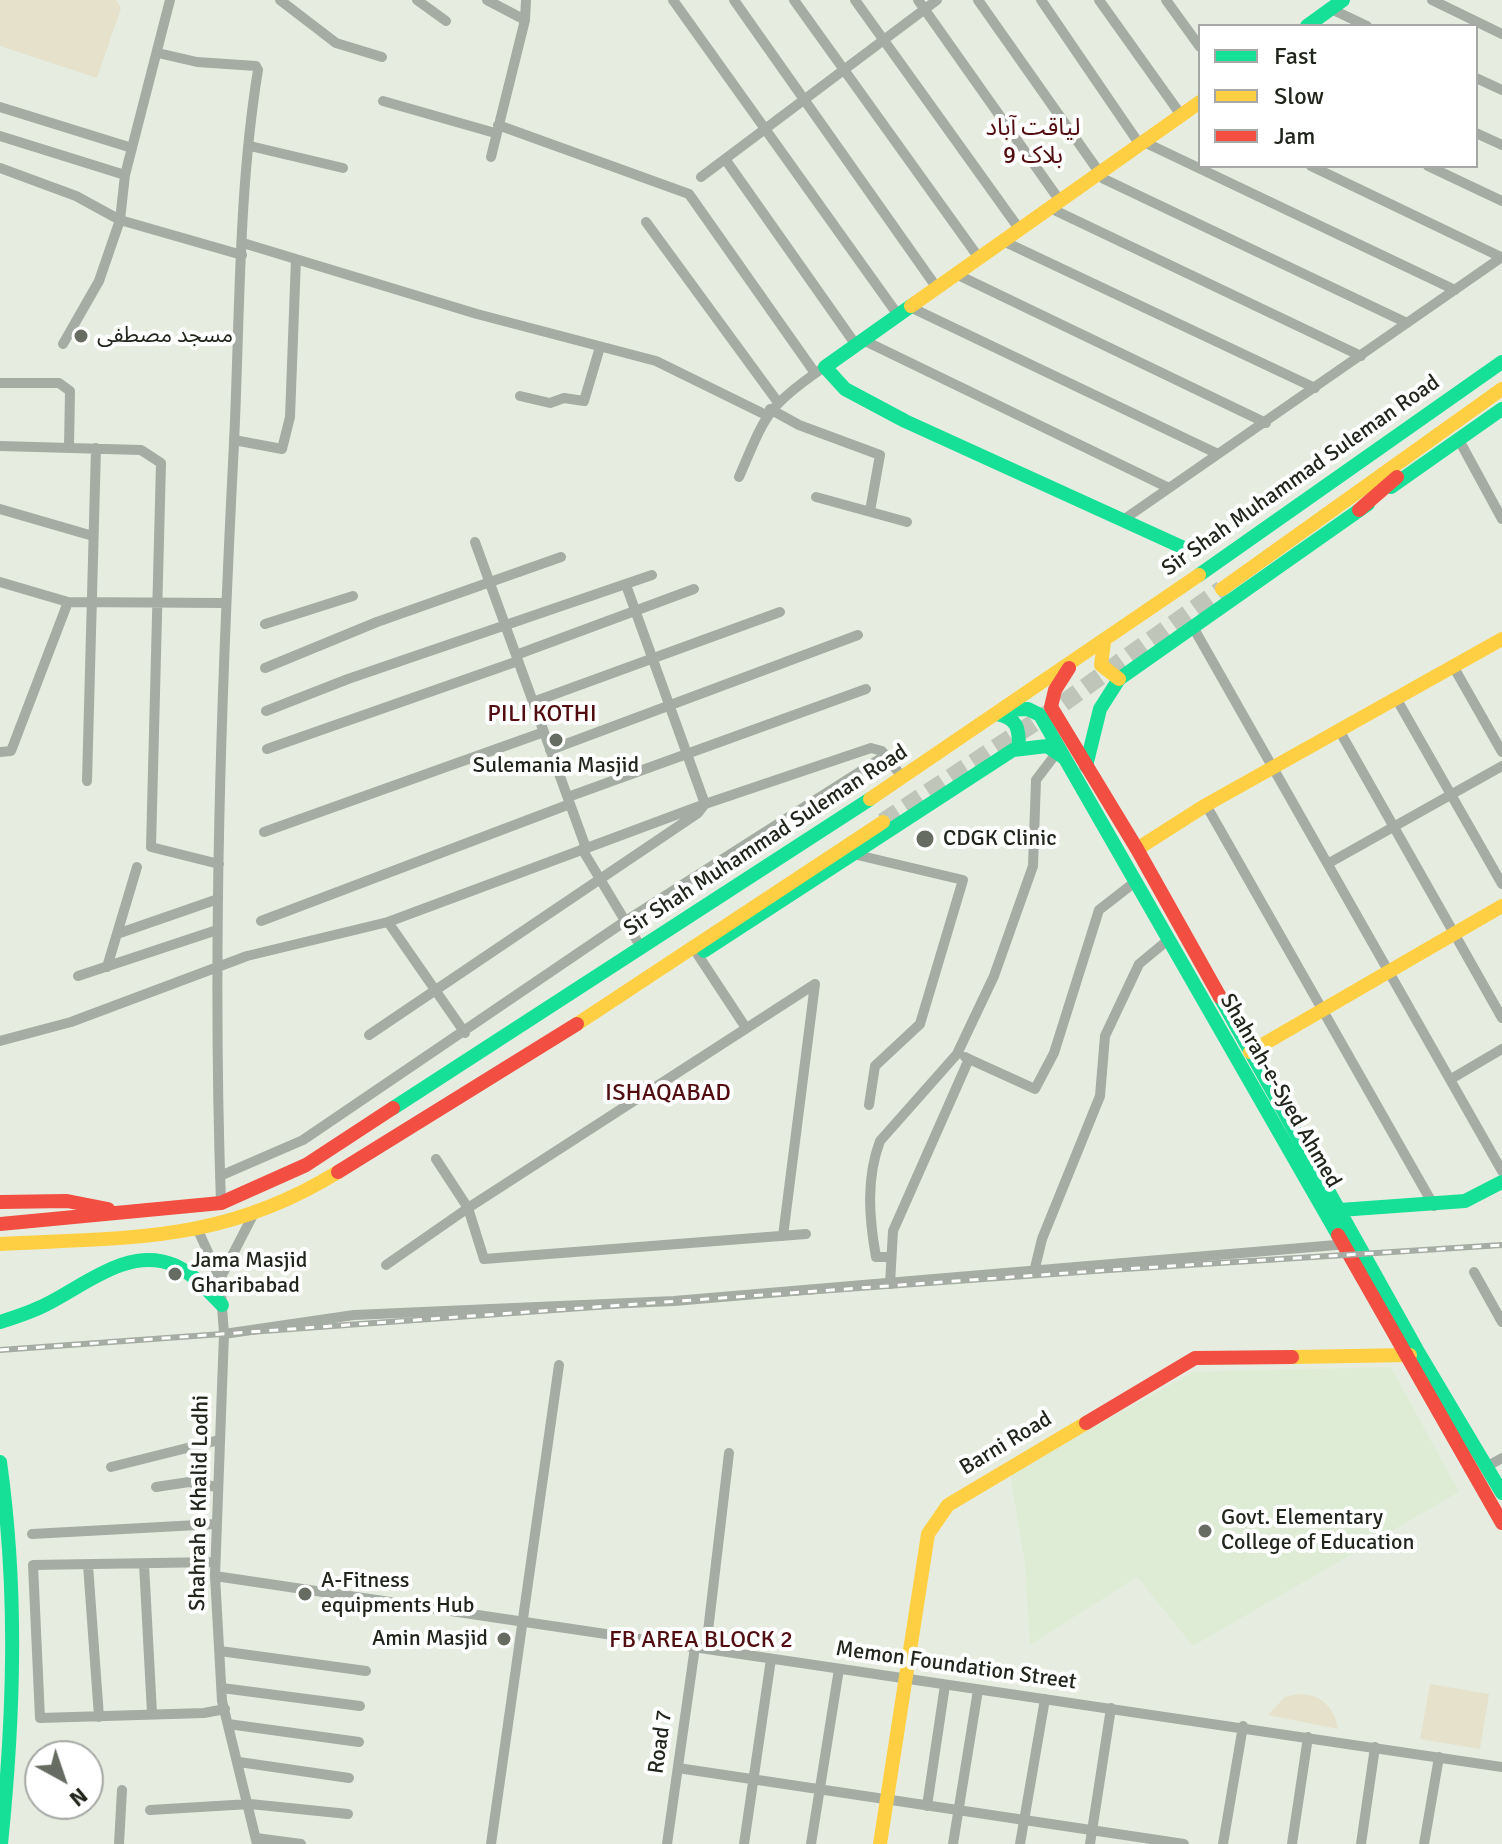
<!DOCTYPE html>
<meta charset="utf-8">
<style>
body{margin:0}
#map{position:relative;width:1502px;height:1844px;overflow:hidden;background:#e6ede0;font-family:Signika,sans-serif}
canvas{display:block}
.legend{position:absolute;left:1198px;top:24px;width:280px;height:144px;box-sizing:border-box;background:#fff;border:2px solid #a6a8a5;margin:0;padding:10px 14px;list-style:none;font-size:24px;color:#21261d}
.legend li{display:flex;align-items:center;gap:16px;height:40px}
.legend b{width:40px;border:2px solid #a6a8a5}
.north{position:absolute;left:24px;top:1740px;width:80px;height:80px;box-sizing:border-box;background:#fff;border:2px solid #a6a8a5;border-radius:50%;rotate:140deg;font-size:22px;font-weight:700;line-height:32px;text-align:center;color:#21261d}
.north::after{content:'';display:block;margin:auto;width:28px;height:36px;background:#666c61;clip-path:polygon(50% 0,100% 100%,50% 72%,0 100%)}
</style>
<div id="map">
<canvas width="1502" height="1844"></canvas>
<ul class="legend">
<li><b style="height:10px;background:#16e098"></b>Fast</li>
<li><b style="height:10px;background:#ffcf43"></b>Slow</li>
<li><b style="height:10px;background:#f24e42"></b>Jam</li>
</ul>
<div class="north">N</div>
</div>
<script>
const ctx = document.querySelector('canvas').getContext('2d');
ctx.lineJoin = 'round';
function fillPath(path, color) { ctx.fillStyle = color; ctx.fill(path, 'evenodd'); }
function stroke(path, color, width, dash) { ctx.strokeStyle = color; ctx.lineWidth = width; ctx.lineCap = dash ? 'butt' : 'round'; ctx.setLineDash(dash || []); ctx.stroke(path); }
function label(font, color, halo, rows, align = 'center') {
  ctx.font = font + ' Signika,"Noto Sans Arabic",sans-serif'; ctx.lineWidth = 8; ctx.setLineDash([]); ctx.textBaseline = 'middle'; ctx.strokeStyle = halo; ctx.fillStyle = color; for (const [text, x, y, turn = 0] of rows) {
    ctx.save(); ctx.translate(x, y); ctx.rotate((+turn || 0) * Math.PI / 180); ctx.textAlign = isNaN(turn) ? turn : align; if (halo) ctx.strokeText(text, 0, 0); ctx.fillText(text, 0, 0); ctx.restore();
  }
}
fillPath(new Path2D(`
 M 1391,1367 L 1459,1492 L 1193,1646 L 1137,1577 L 1030,1645 L 1025,1564 L 1010,1473 L 1193,1372 Z`), '#dfecd5');
fillPath(new Path2D(`
 M 0,0 L 116,0 L 121,8 L 97,78 L 0,46 Z
 M 1430,1684 L 1489,1694 L 1480,1749 L 1420,1739 Z
 M 1297,1694 C 1321,1694 1334,1706 1338,1729 L 1268,1715 L 1285,1697 Z`), '#e5e1cb');
stroke(new Path2D(`
 M 883,822 L 1055,709 L 1222,589`), '#bfc5b9', 18, [18, 9]);
stroke(new Path2D(`
 M 280,0 L 336,43 L 382,57
 M 417,0 L 446,21
 M 487,0 L 525,20
 M 673,0 L 898,315
 M 734,0 L 937,288
 M 794,0 L 979,258
 M 855,0 L 1020,230
 M 918,0 L 1060,201
 M 978,0 L 1104,179 L 1407,323
 M 1041,0 L 1140,145
 M 1099,0 L 1181,115
 M 1166,0 L 1200,47
 M 1432,0 L 1502,34
 M 1331,9 L 1367,26
 M 158,53 L 197,62 L 256,66 L 258,70 C 238,192 240,319 234,443 C 221,696 212,950 221,1203
 M 1476,78 L 1502,90
 M 383,101 L 495,133
 M 0,107 L 132,148
 M 498,125 L 689,194 L 815,373
 M 1476,133 L 1502,145
 M 0,136 L 125,175
 M 1144,142 L 1455,290
 M 250,146 L 343,168
 M 491,157 L 525,20 L 526,0
 M 725,159 L 856,345
 M 1311,166 L 1501,257
 M 1428,166 L 1502,201
 M 0,168 L 76,196 L 120,220 L 242,255
 M 701,177 L 937,0
 M 1050,208 L 1361,356
 M 646,222 L 777,401
 M 1003,241 L 1315,388
 M 243,243 L 477,314 L 656,361 L 766,415
 M 956,274 L 1266,423
 M 910,307 L 1218,454
 M 863,340 L 1169,488
 M 63,344 L 99,281 L 120,220 L 125,175 L 170,0
 M 0,383 L 59,383 L 70,391 L 69,447
 M 520,396 L 550,403 L 564,398 L 584,401 L 600,347
 M 770,409 L 799,425 L 880,455 L 870,511
 M 234,440 L 282,449 L 290,417 L 296,259
 M 1459,440 L 1502,519
 M 0,446 L 141,450 L 161,463 L 151,847 L 219,864
 M 739,477 C 765,417 765,408 820,370
 M 816,497 L 907,522
 M 0,509 L 93,536
 M 1123,520 L 1502,257
 M 475,542 L 586,848
 M 0,582 L 68,602 L 225,603
 M 265,624 L 353,596
 M 1193,627 L 1502,1171
 M 516,655 L 694,589
 M 1453,666 L 1502,752
 M 265,668 L 377,622 L 561,557
 M 1396,698 L 1502,884
 M 533,702 L 780,612
 M 266,711 L 348,679 L 652,575
 M 1339,730 L 1502,1018
 M 267,749 L 518,661
 M 550,750 L 858,635
 M 0,752 L 11,751 L 68,602
 M 87,781 L 96,448
 M 568,797 L 866,689
 M 1206,805 L 1434,1206
 M 264,832 L 544,732
 M 582,849 L 642,949
 M 853,854 L 963,880 L 920,1024 L 875,1066 L 869,1105
 M 1329,863 L 1502,766
 M 261,921 L 570,804
 M 388,922 L 465,1033
 M 117,934 L 218,899
 M 698,955 L 746,1028
 M 107,967 L 137,867
 M 78,976 L 217,930
 M 369,1035 L 698,813 L 705,804 L 626,585
 M 0,1041 L 71,1022 L 247,956 L 388,922 L 705,804 L 871,748 L 882,751 L 903,778
 M 969,1059 L 1035,1089 L 1054,1053 L 1099,910 L 1135,882
 M 1451,1079 L 1502,1049
 M 436,1159 L 468,1208 L 484,1259 L 806,1234
 M 220,1176 L 303,1140 L 624,922 L 886,755
 M 252,1217 L 220,1279 L 224,1334 L 215,1576 L 222,1701 L 257,1844
 M 197,1228 L 220,1279
 M 783,1236 L 815,984
 M 891,1257 L 876,1257 C 869,1218 866,1178 880,1141 L 957,1054 L 994,976 L 1033,866 L 1036,780 L 1058,751
 M 386,1265 L 468,1208 L 815,984
 M 1034,1272 L 1042,1239 L 1100,1096 L 1105,1036 L 1139,964 L 1168,940
 M 1474,1272 L 1502,1322
 M 890,1284 L 893,1231 L 969,1059 L 965,1057
 M 224,1334 L 354,1315 L 674,1301 L 1348,1244
 M 111,1467 L 219,1440
 M 1486,1467 L 1502,1458
 M 156,1487 L 189,1482 L 217,1487
 M 32,1534 L 216,1524
 M 215,1562 L 33,1565 L 40,1718 L 204,1713 L 225,1709
 M 144,1564 L 152,1713
 M 88,1565 L 99,1717
 M 215,1576 L 1502,1767
 M 706,1648 L 729,1453
 M 220,1651 L 366,1671
 M 222,1688 L 360,1706
 M 228,1724 L 359,1742
 M 239,1762 L 349,1778
 M 678,1768 L 1184,1844
 M 927,1806 L 945,1685
 M 150,1810 L 250,1804 L 348,1814
 M 256,1838 L 301,1844
 M 119,1844 L 122,1790
 M 491,1844 L 559,1365
 M 667,1844 L 695,1647
 M 744,1844 L 771,1659
 M 811,1844 L 839,1669
 M 953,1844 L 978,1690
 M 1020,1844 L 1045,1699
 M 1090,1844 L 1111,1708
 M 1223,1844 L 1243,1726
 M 1292,1844 L 1308,1737
 M 1361,1844 L 1375,1747
 M 1424,1844 L 1439,1757`), '#a5aca4', 10);
stroke(new Path2D(`
 M 1307,26 L 1343,0
 M 911,306 L 825,367 L 845,389 L 905,421 L 1184,548
 M 1391,487 L 1502,409
 M 1199,575 L 1502,362
 M 1005,710 L 1028,709 L 1040,715 L 1338,1235
 M 997,714 C 1018,719 1019,728 1019,748
 M 1086,766 L 1100,709 L 1119,679 L 1368,504
 M 704,951 L 1013,750 L 1047,746 L 1063,757
 M 1220,997 L 1417,1350 L 1502,1493
 M 393,1108 L 870,799
 M 1340,1210 L 1465,1201 L 1502,1182
 M 0,1322 C 16,1317 32,1312 47,1304 C 85,1285 129,1246 174,1265 C 193,1273 208,1291 222,1305
 M 0,1462 C 18,1590 14,1716 1,1844`), '#16e098', 14);
stroke(new Path2D(`
 M 911,306 L 1200,102
 M 1222,589 L 1502,389
 M 1104,642 L 1101,665 L 1119,679
 M 870,799 L 1199,575
 M 1137,849 L 1206,805 L 1502,639
 M 577,1024 L 883,822
 M 1250,1052 L 1502,906
 M 0,1244 C 130,1237 223,1243 338,1172
 M 1292,1357 L 1410,1355
 M 880,1844 L 928,1534 L 948,1505 L 1086,1423`), '#ffcf43', 14);
stroke(new Path2D(`
 M 1359,510 L 1397,477
 M 1069,668 L 1055,690 L 1051,707 L 1137,849 L 1220,997
 M 338,1172 L 577,1024
 M 0,1202 L 67,1201 L 108,1209
 M 0,1224 L 221,1203 L 306,1165 L 393,1108
 M 1338,1235 L 1502,1523
 M 1086,1423 L 1195,1358 L 1292,1357`), '#f24e42', 14);
const rail = new Path2D(`
 M 0,1350 L 1109,1270 L 1502,1245`);
stroke(rail, '#a5aca3', 6);
stroke(rail, '#fff', 3, [9]);
for (const [x, y, r, color] of [
 [81,336,8,"#666c61"],
 [556,740,8,"#666c61"],
 [925,839,10,"#666c61"],
 [175,1274,8,"#666c61"],
 [1205,1531,8,"#666c61"],
 [305,1594,8,"#666c61"],
 [504,1639,8,"#666c61"]
]) { const dot = new Path2D(); dot.arc(x, y, r, 0, 2 * Math.PI); ctx.fillStyle = color; ctx.fill(dot); stroke(dot, '#fff', 3); }
label('22px', '#21261d', '#fff', [
 ["مسجد مصطفی",97,336],
 ["Sulemania Masjid",556,766,"center"],
 ["CDGK Clinic",943,839],
 ["Jama Masjid",191,1261],
 ["Gharibabad",191,1286],
 ["Govt. Elementary",1221,1518],
 ["College of Education",1221,1543],
 ["A-Fitness",321,1581],
 ["equipments Hub",321,1606],
 ["Amin Masjid",488,1639,"right"]
], 'left');
label('22px', '#21261d', '#fff', [
 ["Sir Shah Muhammad Suleman Road",1301,476,-35],
 ["Sir Shah Muhammad Suleman Road",766,841,-33],
 ["Shahrah-e-Syed Ahmed",1280,1091,60],
 ["Barni Road",1006,1444,-31],
 ["Shahrah e Khalid Lodhi",200,1503,-89],
 ["Memon Foundation Street",956,1666,8],
 ["Road 7",661,1742,-82]
]);
label('24px', '#520d10', '#fff', [
 ["لیاقت آباد",1033,129],
 ["بلاک 9",1033,157],
 ["PILI KOTHI",542,715],
 ["ISHAQABAD",668,1094],
 ["FB AREA BLOCK 2",701,1641]
]);
</script>
